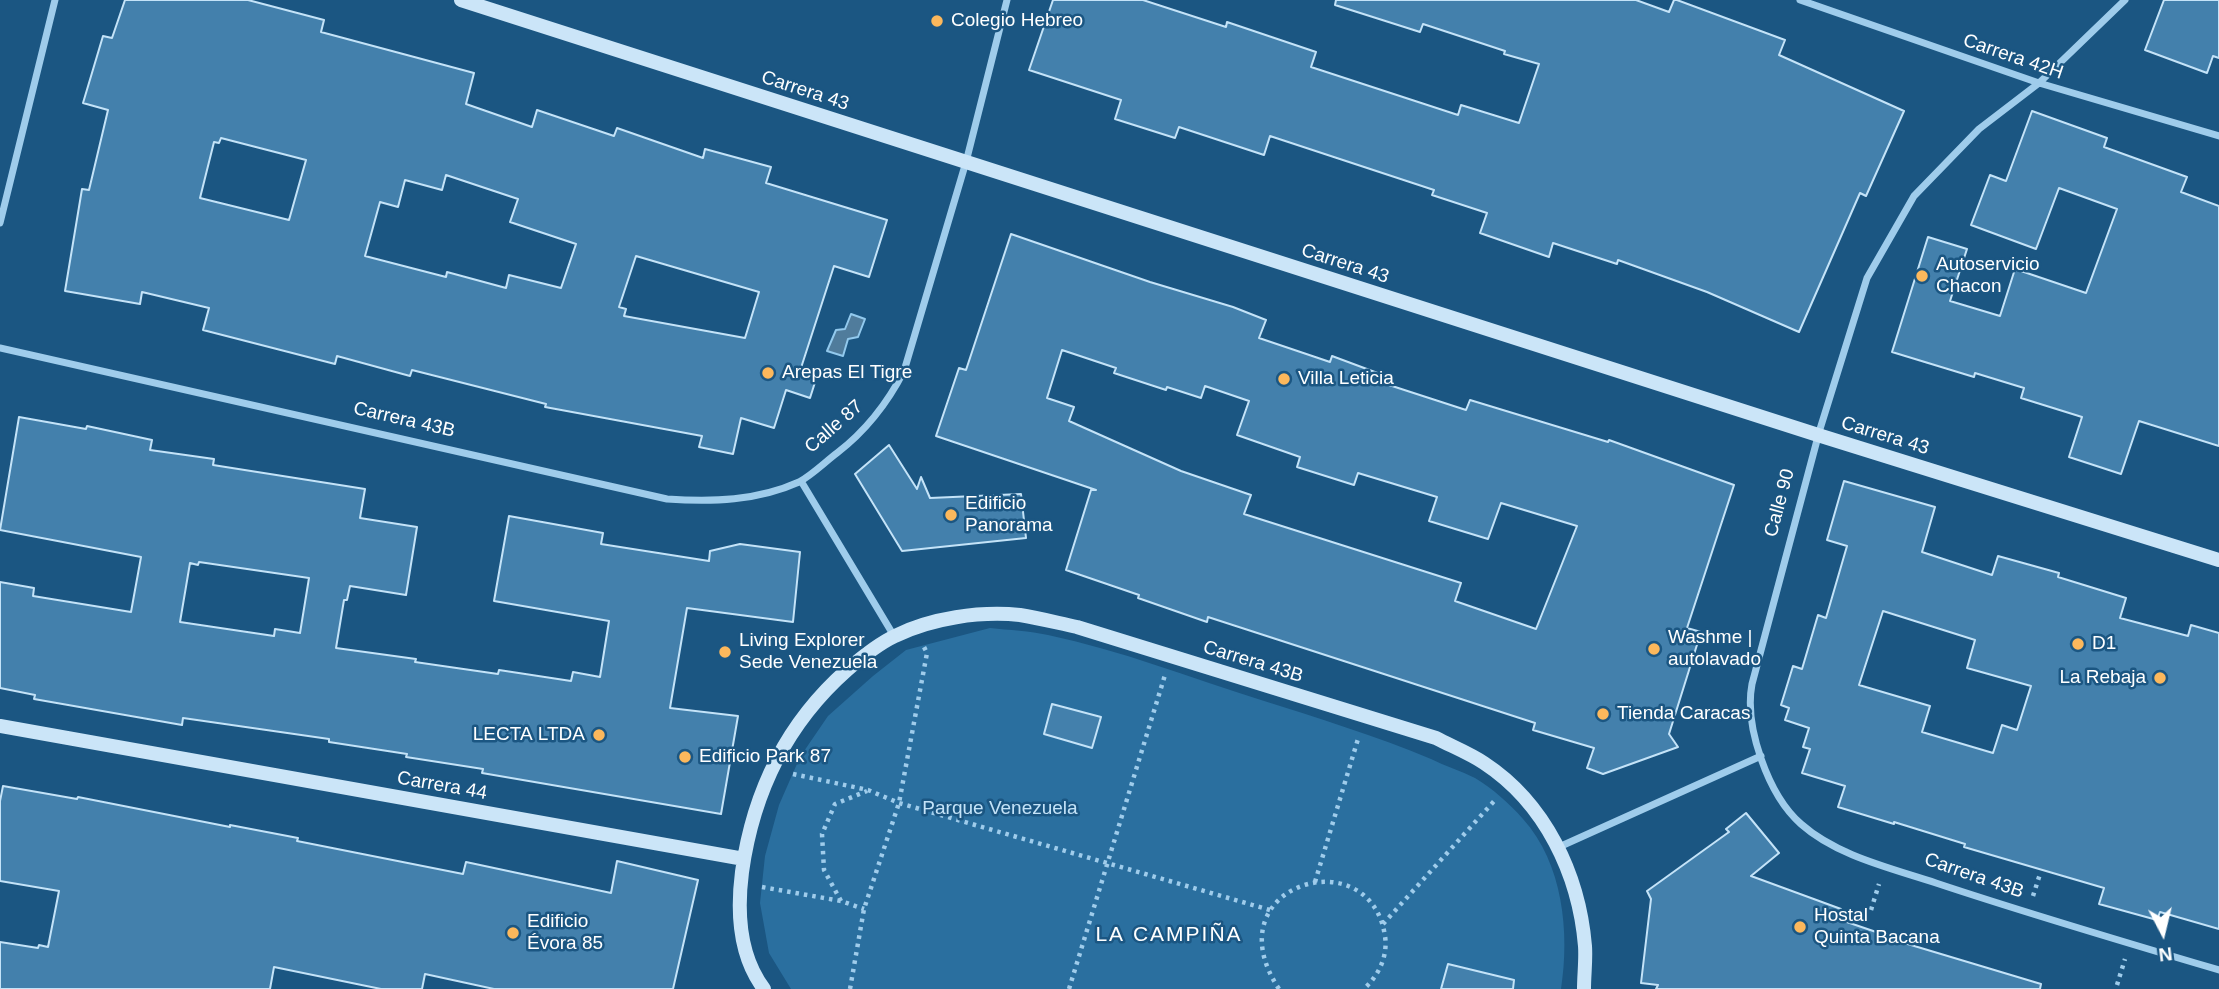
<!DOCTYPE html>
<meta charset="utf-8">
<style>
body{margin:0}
#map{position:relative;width:2219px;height:989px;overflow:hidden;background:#1b5682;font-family:Arial,sans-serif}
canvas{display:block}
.north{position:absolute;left:2128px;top:898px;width:70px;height:70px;-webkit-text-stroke:5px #1b5682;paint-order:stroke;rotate:173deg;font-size:19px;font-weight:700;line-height:28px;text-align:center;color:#fff}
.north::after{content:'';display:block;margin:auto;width:24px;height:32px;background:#fff;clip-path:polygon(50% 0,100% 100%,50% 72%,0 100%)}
</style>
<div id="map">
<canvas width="2219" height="989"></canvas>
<div class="north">N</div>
</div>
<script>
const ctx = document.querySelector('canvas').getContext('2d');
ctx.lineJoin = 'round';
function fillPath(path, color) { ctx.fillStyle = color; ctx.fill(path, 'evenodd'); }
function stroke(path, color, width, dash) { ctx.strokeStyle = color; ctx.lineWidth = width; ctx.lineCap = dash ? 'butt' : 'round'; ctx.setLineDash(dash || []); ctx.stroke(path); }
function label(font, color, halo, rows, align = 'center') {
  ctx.font = font + ' Arial,sans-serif'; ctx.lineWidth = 5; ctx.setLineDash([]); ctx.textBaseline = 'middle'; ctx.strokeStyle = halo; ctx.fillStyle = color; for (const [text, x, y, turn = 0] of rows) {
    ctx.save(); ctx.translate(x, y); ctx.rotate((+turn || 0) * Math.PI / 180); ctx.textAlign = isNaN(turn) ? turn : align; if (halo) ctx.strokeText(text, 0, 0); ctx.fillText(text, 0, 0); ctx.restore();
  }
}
fillPath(new Path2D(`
 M 990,628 C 1009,630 1030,631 1048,635 C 1120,650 1191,678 1261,700 C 1318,718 1376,736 1431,759 C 1445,766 1461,771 1475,778 C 1493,789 1509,803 1523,819 C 1563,863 1570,933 1561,989 L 791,989 L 769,953 L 760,903 L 765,856 L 779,805 L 800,757 L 828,716 L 873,676 L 906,650 Z`), '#2a6f9f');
const water = new Path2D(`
 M 851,314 L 865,319 L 858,337 L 848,339 L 843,356 L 827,351 L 836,330 L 845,329 Z`);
fillPath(water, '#507c9c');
stroke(water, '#92c9ed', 2);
const building = new Path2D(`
 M 125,0 L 248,0 L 324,20 L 321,32 L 474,73 L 466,104 L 532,127 L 537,110 L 614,136 L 617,128 L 703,158 L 705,149 L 771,167 L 766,183 L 887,220 L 869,277 L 834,266 L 800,371 L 817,376 L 810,398 L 786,390 L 774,428 L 741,418 L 733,454 L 699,447 L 702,436 L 545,407 L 546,404 L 412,370 L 410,376 L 337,356 L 335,364 L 203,330 L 209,308 L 142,292 L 140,304 L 65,291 L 82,189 L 89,190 L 108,110 L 83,103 L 103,36 L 112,38 ZM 221,138 L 306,160 L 289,220 L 200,198 L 214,142 L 219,143 ZM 446,175 L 518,199 L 510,222 L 576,244 L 561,288 L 509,275 L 506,288 L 447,272 L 446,277 L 365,256 L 380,202 L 398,207 L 405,180 L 442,190 ZM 636,256 L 759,292 L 745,338 L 624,316 L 626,309 L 619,307 Z
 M 1053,0 L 1143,0 L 1226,27 L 1227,22 L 1316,52 L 1311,67 L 1458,115 L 1461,105 L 1519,123 L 1539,64 L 1504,54 L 1505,51 L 1423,24 L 1420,32 L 1335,5 L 1336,0 L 1636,0 L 1669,12 L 1674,0 L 1677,0 L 1785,40 L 1779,55 L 1904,111 L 1866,196 L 1860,193 L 1799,332 L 1707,292 L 1618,260 L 1617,264 L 1553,243 L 1549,257 L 1480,233 L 1487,213 L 1432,195 L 1434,190 L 1270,136 L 1264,155 L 1179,127 L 1175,138 L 1115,119 L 1121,100 L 1029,70 Z
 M 2164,0 L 2219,0 L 2219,58 L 2213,56 L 2207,73 L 2145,50 Z
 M 2032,111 L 2107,138 L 2104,147 L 2187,177 L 2181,192 L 2219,206 L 2219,446 L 2139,421 L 2121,474 L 2069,457 L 2082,417 L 2021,398 L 2024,388 L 1975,373 L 1974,377 L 1892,352 L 1928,237 L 1967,249 L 1950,301 L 2000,316 L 2015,269 L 2086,293 L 2117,209 L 2059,188 L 2036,249 L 1971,225 L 1990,175 L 2006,181 Z
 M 1011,234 L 1150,282 L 1233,307 L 1266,320 L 1259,338 L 1330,362 L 1332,356 L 1391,378 L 1389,385 L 1466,410 L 1470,400 L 1608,442 L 1609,440 L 1734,485 L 1687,628 L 1701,632 L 1669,734 L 1678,747 L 1603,774 L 1587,768 L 1594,748 L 1533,730 L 1535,723 L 1208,617 L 1207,622 L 1138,598 L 1139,595 L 1066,570 L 1091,490 L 1096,490 L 936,436 L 959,368 L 966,370 ZM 1062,350 L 1116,368 L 1114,373 L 1166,390 L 1167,387 L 1201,398 L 1205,386 L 1249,401 L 1237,435 L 1300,457 L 1297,467 L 1354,485 L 1358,473 L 1437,497 L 1429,521 L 1488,539 L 1501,503 L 1577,526 L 1536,629 L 1455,601 L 1461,583 L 1244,514 L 1251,495 L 1181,471 L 1069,421 L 1074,407 L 1047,398 Z
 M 19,417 L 86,429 L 87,426 L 152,440 L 150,450 L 214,459 L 213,465 L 365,489 L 360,518 L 417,527 L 406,595 L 350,586 L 347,600 L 344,600 L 336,648 L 416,659 L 415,662 L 498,674 L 499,670 L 571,681 L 573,672 L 600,677 L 609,621 L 494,601 L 509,516 L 603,533 L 601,544 L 709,561 L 710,551 L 740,544 L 800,552 L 793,622 L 687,608 L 670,708 L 738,716 L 721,814 L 482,773 L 483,769 L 406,757 L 407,754 L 329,742 L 329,739 L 183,718 L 182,725 L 34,699 L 35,695 L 0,688 L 0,582 L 34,588 L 33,596 L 131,612 L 141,557 L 0,530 ZM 199,562 L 309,578 L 300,633 L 275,629 L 274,636 L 180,622 L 190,563 L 198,565 Z
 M 889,445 L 917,489 L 921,477 L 930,498 L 1021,494 L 1026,538 L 902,551 L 855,474 Z
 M 1844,481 L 1935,507 L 1922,552 L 1992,575 L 1998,556 L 2059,573 L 2058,577 L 2126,598 L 2120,618 L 2188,636 L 2191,625 L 2219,633 L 2219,929 L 2160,912 L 2157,920 L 2099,904 L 2104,888 L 1964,847 L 1965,844 L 1894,822 L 1894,824 L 1838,807 L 1845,786 L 1802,773 L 1810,749 L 1803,747 L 1809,728 L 1785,720 L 1789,708 L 1781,705 L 1793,666 L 1802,669 L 1818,615 L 1826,618 L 1847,546 L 1827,540 ZM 1883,611 L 1975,640 L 1967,668 L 2031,686 L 2017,730 L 2002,725 L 1993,753 L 1922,732 L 1930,706 L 1859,685 Z
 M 1052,704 L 1101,717 L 1092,748 L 1044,734 Z
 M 3,786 L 77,799 L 78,797 L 230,827 L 230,825 L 298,838 L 297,841 L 463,874 L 466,862 L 611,893 L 617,861 L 698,880 L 673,989 L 494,989 L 425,974 L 422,989 L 381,989 L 274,967 L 270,989 L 0,989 L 0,942 L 38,948 L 39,945 L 48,947 L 59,891 L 0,881 L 0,801 Z
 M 1746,813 L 1779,853 L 1751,876 L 1841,909 L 1838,919 L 1882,934 L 1881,936 L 2041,984 L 2040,989 L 1656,989 L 1658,985 L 1641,983 L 1651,899 L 1647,891 L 1729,832 L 1726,829 Z
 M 1448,964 L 1514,980 L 1513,989 L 1441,989 Z`);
fillPath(building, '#4380ac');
stroke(building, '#c4e3f8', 2);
stroke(new Path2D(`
 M 793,774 L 868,790 L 899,803 L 1270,910
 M 1315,882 L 1358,739
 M 762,887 L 841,901 L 864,909
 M 2033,896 L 2040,874
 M 841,901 L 824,870 L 822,834 L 835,804 L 867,791
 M 1871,910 L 1879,884
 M 1383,924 L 1496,799
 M 2117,985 L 2125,959
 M 850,989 L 864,909 L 899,803 L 927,653 L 924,647
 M 1069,989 L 1165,675
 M 1279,989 C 1210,885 1370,837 1385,936 C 1388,956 1379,975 1364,989`), '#9fcceb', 4.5, [3.5, 5]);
stroke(new Path2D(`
 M 1800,0 L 2039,83 L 2219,136
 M 2125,0 L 2039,83 L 1979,129 L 1914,196 L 1867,278 L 1820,429 L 1752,684 C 1744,726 1768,795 1801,824 C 1837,856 1891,868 1936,883 C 2029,914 2124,942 2219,970
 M 0,223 L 55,0
 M 0,348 L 667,499 C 712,502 757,501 799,482 C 812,475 825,462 837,453 C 867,430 887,404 904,371 L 966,162 L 1007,0
 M 801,481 L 894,636
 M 1559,847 L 1761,756`), '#9fcceb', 7);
stroke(new Path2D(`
 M 461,0 L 1818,435 L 2219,560
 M 0,726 L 744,859
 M 764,989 C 739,956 737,911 742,872 C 753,793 787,723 847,670 C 862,657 878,644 895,636 C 931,618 980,611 1020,615 C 1039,618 1058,623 1077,627 L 1436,738 C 1451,746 1469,753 1484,763 C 1545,803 1579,874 1585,946 C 1586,960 1584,975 1584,989`), '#cbe5f8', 14);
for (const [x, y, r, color] of [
 [937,21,7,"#fcb85c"],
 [1922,276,7,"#fcb85c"],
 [768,373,7,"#fcb85c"],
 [1284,379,7,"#fcb85c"],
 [951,515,7,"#fcb85c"],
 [2078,644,7,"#fcb85c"],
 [1654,649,7,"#fcb85c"],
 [725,652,7,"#fcb85c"],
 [2160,678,7,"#fcb85c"],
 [1603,714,7,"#fcb85c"],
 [599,735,7,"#fcb85c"],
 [685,757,7,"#fcb85c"],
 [1800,927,7,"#fcb85c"],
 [513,933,7,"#fcb85c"]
]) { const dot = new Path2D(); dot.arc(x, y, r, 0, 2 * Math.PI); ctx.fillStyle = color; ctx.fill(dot); stroke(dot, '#1b5682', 2.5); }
label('19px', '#fff', '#1b5682', [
 ["Colegio Hebreo",951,21],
 ["Autoservicio",1936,265],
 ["Chacon",1936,287],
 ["Arepas El Tigre",782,373],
 ["Villa Leticia",1298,379],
 ["Edificio",965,504],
 ["Panorama",965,526],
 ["Washme |",1668,638],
 ["autolavado",1668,660],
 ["Living Explorer",739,641],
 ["Sede Venezuela",739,663],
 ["D1",2092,644],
 ["La Rebaja",2146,678,"right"],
 ["Tienda Caracas",1617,714],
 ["LECTA LTDA",585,735,"right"],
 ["Edificio Park 87",699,757],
 ["Hostal",1814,916],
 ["Quinta Bacana",1814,938],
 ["Edificio",527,922],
 ["Évora 85",527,944]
], 'left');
label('19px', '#fff', '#1b5682', [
 ["Carrera 42H",2013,57,19],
 ["Carrera 43",805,91,18],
 ["Carrera 43",1345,264,18],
 ["Carrera 43B",404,420,13],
 ["Calle 87",834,427,-41],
 ["Carrera 43",1885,436,17],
 ["Calle 90",1780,503,-75],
 ["Carrera 43B",1253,662,17],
 ["Carrera 44",442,786,10],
 ["Carrera 43B",1974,876,19]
]);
label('19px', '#c4e3f8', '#1b5682', [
 ["Parque Venezuela",1000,809]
]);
ctx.letterSpacing = '2px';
label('21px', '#fff', '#1b5682', [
 ["LA CAMPIÑA",1169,935]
]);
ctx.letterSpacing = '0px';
</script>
